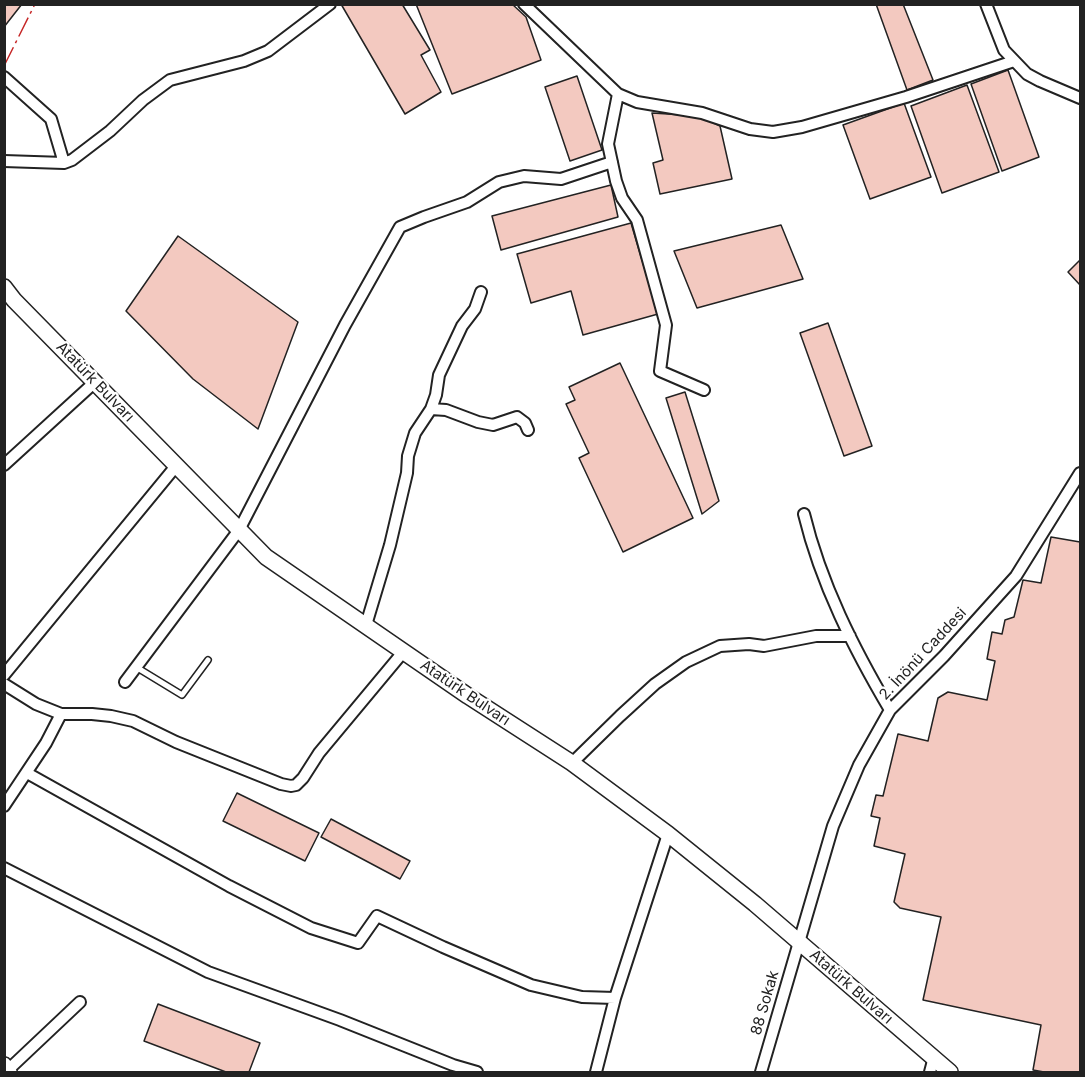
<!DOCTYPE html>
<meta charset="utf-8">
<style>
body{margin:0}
#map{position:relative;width:1085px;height:1077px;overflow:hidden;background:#fff;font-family:Inter,sans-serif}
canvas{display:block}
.frame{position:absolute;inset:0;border:6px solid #222;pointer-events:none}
</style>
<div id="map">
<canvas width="1085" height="1077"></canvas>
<div class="frame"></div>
</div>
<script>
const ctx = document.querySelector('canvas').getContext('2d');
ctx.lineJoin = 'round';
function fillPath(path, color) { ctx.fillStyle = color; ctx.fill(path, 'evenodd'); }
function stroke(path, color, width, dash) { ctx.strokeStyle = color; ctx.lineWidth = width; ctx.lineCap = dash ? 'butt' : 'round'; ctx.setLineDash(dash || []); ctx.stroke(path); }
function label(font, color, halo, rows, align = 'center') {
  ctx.font = font + ' Inter,sans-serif'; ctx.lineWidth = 4.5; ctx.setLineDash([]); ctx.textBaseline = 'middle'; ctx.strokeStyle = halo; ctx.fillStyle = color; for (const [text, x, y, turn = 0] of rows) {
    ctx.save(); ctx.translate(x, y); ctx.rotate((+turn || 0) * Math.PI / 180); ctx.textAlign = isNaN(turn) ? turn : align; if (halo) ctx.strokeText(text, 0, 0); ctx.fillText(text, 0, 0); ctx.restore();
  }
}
const building = new Path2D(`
 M 4,4 L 22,4 L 4,27 Z
 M 341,4 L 402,4 L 430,50 L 421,55 L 441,92 L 405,114 Z
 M 416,4 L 512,4 L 526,17 L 541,60 L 452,94 Z
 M 876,4 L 903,4 L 933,80 L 907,90 Z
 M 1008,70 L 1039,157 L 1002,171 L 971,84 Z
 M 577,76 L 602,150 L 570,161 L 545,87 Z
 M 967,85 L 999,172 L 942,193 L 911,106 Z
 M 904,103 L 931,177 L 870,199 L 843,125 Z
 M 652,113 L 700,116 L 720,126 L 732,179 L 660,194 L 653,163 L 663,160 Z
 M 611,185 L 618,217 L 501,250 L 492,216 Z
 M 631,223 L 658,314 L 583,335 L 571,291 L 531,303 L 517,254 Z
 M 781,225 L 803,279 L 697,308 L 674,251 Z
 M 178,236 L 298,322 L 258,429 L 193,379 L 126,311 Z
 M 1080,260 L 1080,285 L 1068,272 Z
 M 828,323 L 872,446 L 844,456 L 800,333 Z
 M 620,363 L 693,518 L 623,552 L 579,458 L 589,453 L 566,404 L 575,400 L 569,387 Z
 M 685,392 L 719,501 L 702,514 L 666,398 Z
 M 1051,537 L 1080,542 L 1080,1072 L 1044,1072 L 1033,1070 L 1041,1025 L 923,1000 L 941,917 L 900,908 L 894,902 L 905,854 L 874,846 L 880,818 L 871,816 L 876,795 L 883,796 L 898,734 L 928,741 L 938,698 L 948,692 L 987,700 L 995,661 L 987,659 L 992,632 L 1002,634 L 1005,620 L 1014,617 L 1023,580 L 1041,583 Z
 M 237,793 L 319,833 L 305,861 L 223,821 Z
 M 331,819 L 410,861 L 400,879 L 321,837 Z
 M 158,1004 L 260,1043 L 249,1072 L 226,1072 L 144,1041 Z`);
fillPath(building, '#f3c9c0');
stroke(building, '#222', 1.5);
const lane = new Path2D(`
 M 136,667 L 182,695 L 208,660`);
const street = new Path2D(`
 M 524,4 L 618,94 L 637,102 L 702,113 L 750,129 L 773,132 L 802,127 L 906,97 L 1014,61
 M 986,4 L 1004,50 L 1027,74 L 1040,81 L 1080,98
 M 4,77 L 51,119 L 64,163
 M 618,94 L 608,144 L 616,181 L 622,198 L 637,220 L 666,325 L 660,371 L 704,390
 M 4,161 L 64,163 L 72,160 L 110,131 L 143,100 L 170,80 L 244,61 L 268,51 L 330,4
 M 431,409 L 446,410 L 478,422 L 493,425 L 517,417 L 525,423 L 528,430
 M 4,465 L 95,382
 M 804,514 C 821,584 854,649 890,710
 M 366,625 L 390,545 L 407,473 L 408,456 L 415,433 L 431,409 L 436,395 L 439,375 L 462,326 L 475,309 L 481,292
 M 4,675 L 176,466
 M 125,682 L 239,530 L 345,325 L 400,227 L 424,217 L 467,202 L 499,182 L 524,176 L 561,179 L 612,162
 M 4,684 L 36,704 L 61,714 L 46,743 L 4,806
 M 61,714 L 92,714 L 111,716 L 133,721 L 176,742 L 281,784 L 291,786 L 296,785 L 303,778 L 319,753 L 404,651
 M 572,763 L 620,716 L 655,684 L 686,662 L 720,646 L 749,644 L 764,646 L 816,636 L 850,636
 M 27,773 L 229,886 L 311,928 L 358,943 L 377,916 L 443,947 L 531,985 L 582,997 L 615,998
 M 4,868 L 208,972 L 340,1020 L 453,1065 L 477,1072
 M 8,1070 L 80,1002
 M 596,1072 L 615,998 L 668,834
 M 761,1072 L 833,826 L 859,765 L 890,710 L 944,656 L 1016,576 L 1080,473
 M 930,1072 L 934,1057`);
const secondary = new Path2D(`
 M 4,287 L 14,300 L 266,557 L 468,696 L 572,763 L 668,834 L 755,904 L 950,1072
 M 4,1065 L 9,1072`);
stroke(lane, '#222', 8);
stroke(street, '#222', 14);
stroke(secondary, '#222', 18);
stroke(lane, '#fff', 5);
stroke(street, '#fff', 10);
stroke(secondary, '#fff', 15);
stroke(new Path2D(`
 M 4,66 L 35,4`), '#c62828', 1.5, [21, 4.5, 3, 4.5]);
label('15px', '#222', '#fff', [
 ["Atatürk Bulvarı",95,382,46],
 ["2. İnönü Caddesi",923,654,-47],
 ["Atatürk Bulvarı",465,693,34],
 ["Atatürk Bulvarı",851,987,41],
 ["88 Sokak",765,1003,-74]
]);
</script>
